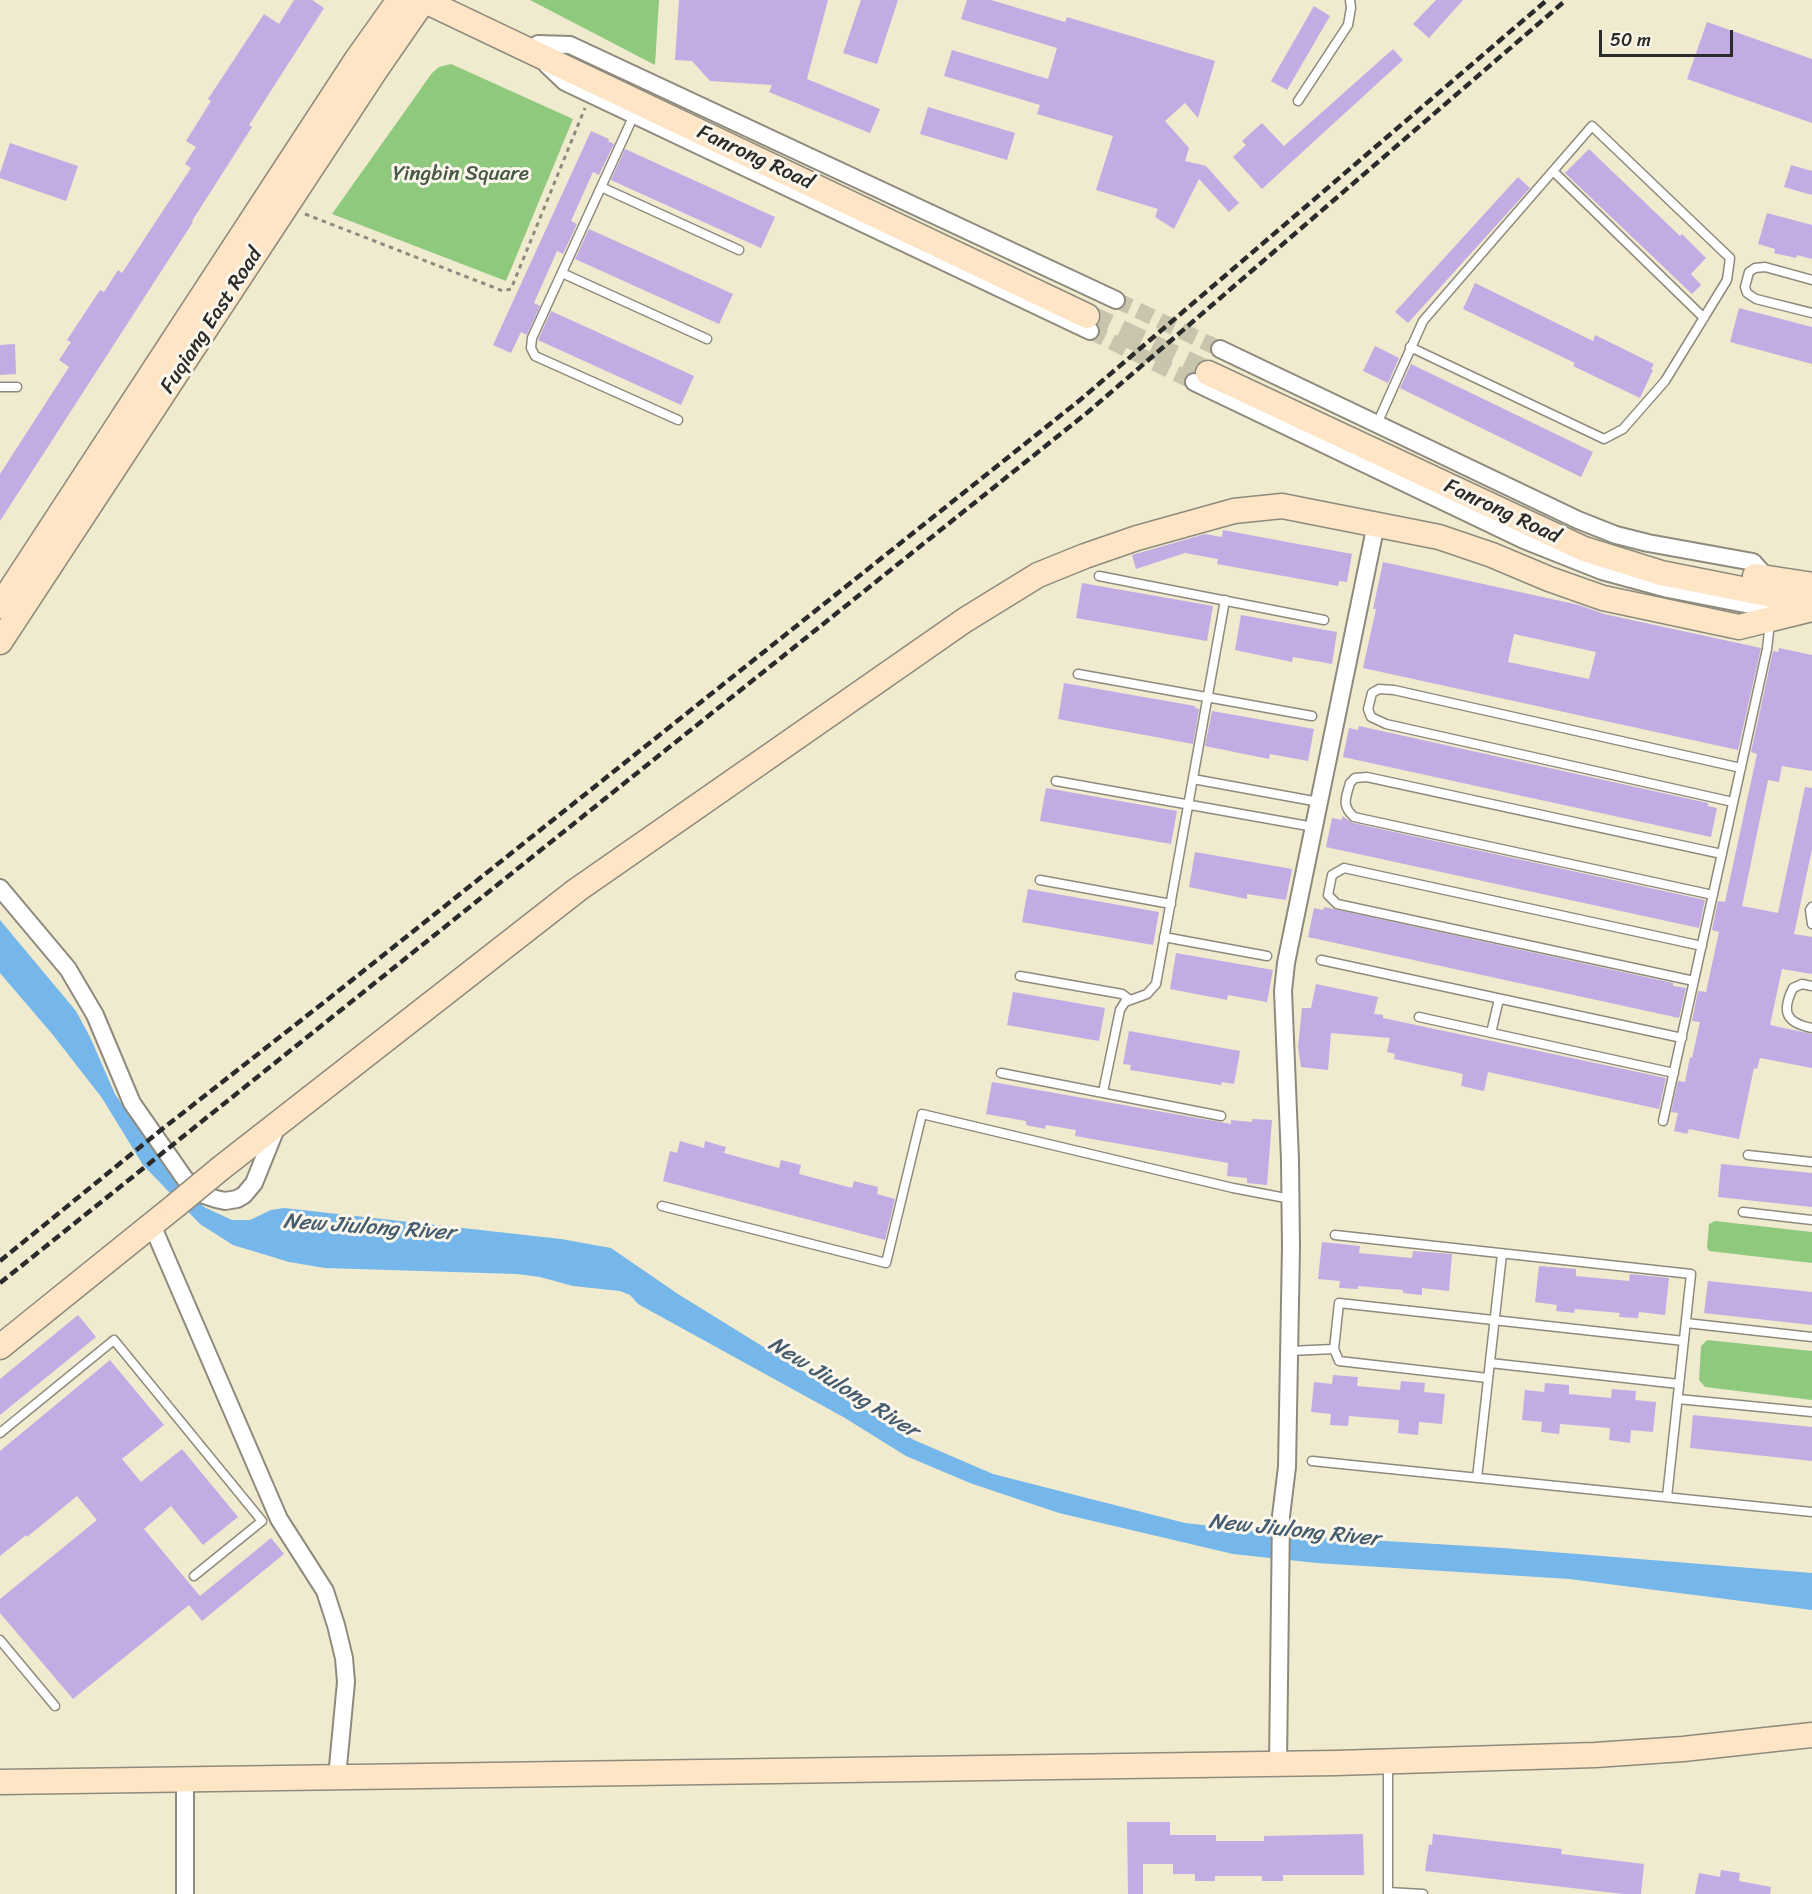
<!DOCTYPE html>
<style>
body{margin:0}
#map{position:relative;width:1812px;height:1894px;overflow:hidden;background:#f0eacf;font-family:Sriracha,sans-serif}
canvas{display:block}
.scale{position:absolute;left:1599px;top:30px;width:134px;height:27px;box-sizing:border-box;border:3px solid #2b2b2b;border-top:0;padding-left:8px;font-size:18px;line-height:21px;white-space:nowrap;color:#2b2b2b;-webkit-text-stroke:4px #fbf7ec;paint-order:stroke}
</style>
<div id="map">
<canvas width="1812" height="1894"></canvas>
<div class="scale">50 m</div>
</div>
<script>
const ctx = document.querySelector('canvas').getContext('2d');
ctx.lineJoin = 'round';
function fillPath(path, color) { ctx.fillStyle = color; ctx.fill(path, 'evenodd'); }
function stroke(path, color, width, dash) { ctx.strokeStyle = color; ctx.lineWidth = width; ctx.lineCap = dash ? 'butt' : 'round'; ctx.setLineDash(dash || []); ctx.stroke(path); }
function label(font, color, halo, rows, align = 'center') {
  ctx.font = font + ' Sriracha,sans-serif'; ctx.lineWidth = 6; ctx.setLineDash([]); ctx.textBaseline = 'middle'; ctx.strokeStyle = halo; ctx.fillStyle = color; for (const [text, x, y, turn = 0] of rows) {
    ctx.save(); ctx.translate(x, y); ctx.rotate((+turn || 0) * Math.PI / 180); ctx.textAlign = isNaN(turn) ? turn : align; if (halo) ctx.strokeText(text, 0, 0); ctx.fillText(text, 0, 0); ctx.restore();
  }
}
fillPath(new Path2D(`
 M 530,0 L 659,0 L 655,65 Z
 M 451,64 L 573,119 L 506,281 L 332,214 L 432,73 L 439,67 Z
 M 1715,1221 L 1812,1232 L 1812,1263 L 1709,1251 L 1707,1247 L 1709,1224 Z
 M 1707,1340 L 1812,1351 L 1812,1400 L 1705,1387 L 1699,1380 L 1701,1346 Z`), '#8ec97e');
fillPath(new Path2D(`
 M 0,920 L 76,1011 L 90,1037 L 115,1094 L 171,1176 L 204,1207 L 232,1220 L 250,1220 L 271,1210 L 284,1208 L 561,1239 L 611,1248 L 678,1294 L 914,1440 L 993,1474 L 1185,1523 L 1302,1536 L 1503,1548 L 1812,1573 L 1812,1610 L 1569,1579 L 1317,1563 L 1233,1554 L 1059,1513 L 970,1483 L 906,1456 L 845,1418 L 638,1304 L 630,1295 L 620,1291 L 573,1286 L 540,1277 L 517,1274 L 325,1268 L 289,1262 L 233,1245 L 200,1224 L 143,1165 L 102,1098 L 53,1035 L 0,973 Z`), '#75b7ea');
fillPath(new Path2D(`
 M 294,0 L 312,0 L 324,8 L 249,125 L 252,127 L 192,221 L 193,222 L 0,521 L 0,474 L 69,367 L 59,360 L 71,342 L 67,340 L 100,290 L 104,292 L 118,270 L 122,273 L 191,168 L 185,164 L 196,147 L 186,141 L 211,101 L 208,99 L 264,14 L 279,24 Z
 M 679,0 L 828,0 L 807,79 L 880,109 L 870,133 L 769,92 L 772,85 L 710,81 L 692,61 L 675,60 Z
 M 861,0 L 898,0 L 877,64 L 843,53 Z
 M 967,0 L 991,0 L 1065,22 L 1067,17 L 1215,61 L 1198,118 L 1185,103 L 1165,121 L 1189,148 L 1185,161 L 1206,166 L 1239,203 L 1229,212 L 1199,179 L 1174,229 L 1155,217 L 1158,209 L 1096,190 L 1113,136 L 1037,114 L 1040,105 L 944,76 L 952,50 L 1048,79 L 1057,48 L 961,19 Z
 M 1436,0 L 1463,0 L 1429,38 L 1413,24 Z
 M 1314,6 L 1330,16 L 1287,90 L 1271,81 Z
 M 1707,22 L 1812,59 L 1812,123 L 1687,79 Z
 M 1393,49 L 1403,60 L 1262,189 L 1233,157 L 1246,145 L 1242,141 L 1262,123 L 1284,146 Z
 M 928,107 L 1015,133 L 1007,160 L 920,134 Z
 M 591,131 L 609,139 L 608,141 L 614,144 L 599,175 L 593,172 L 571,221 L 577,224 L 563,254 L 557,251 L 534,303 L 540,306 L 527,335 L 521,332 L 511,353 L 493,345 Z
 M 10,143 L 78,166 L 66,201 L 0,178 L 0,173 Z
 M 625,149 L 775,217 L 761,248 L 611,180 Z
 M 1589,149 L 1680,236 L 1682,234 L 1706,258 L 1691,274 L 1701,285 L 1692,294 L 1565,173 Z
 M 1791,165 L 1812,171 L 1812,195 L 1784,187 Z
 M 1518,177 L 1530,188 L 1408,323 L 1395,312 Z
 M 1767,213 L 1812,225 L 1812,259 L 1797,255 L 1796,258 L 1774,253 L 1775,249 L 1758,244 Z
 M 589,229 L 733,294 L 719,324 L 575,259 Z
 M 1475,283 L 1593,341 L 1595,335 L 1654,364 L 1651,369 L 1653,370 L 1640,398 L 1573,366 L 1575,363 L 1463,309 Z
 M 1739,308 L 1812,327 L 1812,364 L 1730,342 Z
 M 551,311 L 694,376 L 681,405 L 538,340 Z
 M 15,344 L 16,374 L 0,375 L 0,345 Z
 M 1375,346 L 1399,358 L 1388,383 L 1363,371 Z
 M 1411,364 L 1593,452 L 1581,477 L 1400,388 Z
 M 1223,530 L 1352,554 L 1347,582 L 1339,581 L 1338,586 L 1322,583 L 1217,564 L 1218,559 L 1185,553 L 1136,569 L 1132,555 L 1205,534 L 1222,537 Z
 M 1383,562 L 1579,605 L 1604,614 L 1761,648 L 1738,750 L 1363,668 L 1376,609 L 1373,609 ZM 1514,634 L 1596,652 L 1589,679 L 1508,662 Z
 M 1082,583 L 1213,606 L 1207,641 L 1076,618 Z
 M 1241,615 L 1337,632 L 1332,664 L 1293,657 L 1292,662 L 1235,650 Z
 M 1779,648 L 1812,655 L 1812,771 L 1782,766 L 1779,782 L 1768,780 L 1742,906 L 1778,913 L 1805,787 L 1812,788 L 1812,849 L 1794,934 L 1812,937 L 1812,974 L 1782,969 L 1770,1025 L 1812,1034 L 1812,1068 L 1760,1058 L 1757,1069 L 1754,1068 L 1739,1139 L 1689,1129 L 1687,1134 L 1674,1131 L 1678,1113 L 1671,1112 L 1678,1081 L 1685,1082 L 1690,1057 L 1692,1058 L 1700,1022 L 1692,1021 L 1698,991 L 1706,992 L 1719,932 L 1712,930 L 1718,901 L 1725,902 L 1757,754 L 1751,752 L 1773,651 L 1778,652 Z
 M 1064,683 L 1195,706 L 1195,708 L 1199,709 L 1193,744 L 1058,719 Z
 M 1212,711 L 1314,729 L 1308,761 L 1270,754 L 1269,759 L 1205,746 Z
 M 1359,726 L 1708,803 L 1708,806 L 1717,808 L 1711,837 L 1343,757 L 1349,728 L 1358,730 Z
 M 1046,788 L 1177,811 L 1171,844 L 1040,821 Z
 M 1342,816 L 1353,823 L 1705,900 L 1699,928 L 1326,847 L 1332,818 L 1342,820 Z
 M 1195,852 L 1292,869 L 1286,900 L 1247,894 L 1247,899 L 1189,887 Z
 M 1028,889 L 1159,912 L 1153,945 L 1022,922 Z
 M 1324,907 L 1673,983 L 1673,986 L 1686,988 L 1679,1018 L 1308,937 L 1314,908 L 1323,910 Z
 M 1176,953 L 1273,970 L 1267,1002 L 1228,995 L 1227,1000 L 1170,989 Z
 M 1316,984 L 1378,997 L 1374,1014 L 1383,1015 L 1383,1018 L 1666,1078 L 1659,1109 L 1488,1072 L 1484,1091 L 1461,1086 L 1463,1074 L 1394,1059 L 1395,1054 L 1387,1052 L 1390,1038 L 1331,1033 L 1328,1070 L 1301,1067 L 1298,1047 L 1302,1008 L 1311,1008 Z
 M 1013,992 L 1105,1008 L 1099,1041 L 1007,1025 Z
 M 1129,1031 L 1240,1051 L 1234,1084 L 1222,1082 L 1221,1085 L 1130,1070 L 1131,1065 L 1123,1064 Z
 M 992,1082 L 1220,1122 L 1231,1124 L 1231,1120 L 1252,1122 L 1252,1119 L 1272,1120 L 1267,1185 L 1247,1183 L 1247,1178 L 1227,1176 L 1228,1163 L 1075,1136 L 1076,1130 L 1046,1125 L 1045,1129 L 1026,1125 L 1026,1121 L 986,1114 Z
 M 680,1141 L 704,1148 L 705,1141 L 726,1147 L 724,1153 L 779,1168 L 781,1160 L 801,1165 L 799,1174 L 852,1188 L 854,1181 L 878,1187 L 877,1194 L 895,1199 L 885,1240 L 663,1181 L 670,1151 L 677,1153 Z
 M 1721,1164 L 1812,1173 L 1812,1207 L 1718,1197 Z
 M 1322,1242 L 1360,1246 L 1359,1253 L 1412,1258 L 1413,1251 L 1452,1254 L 1449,1291 L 1422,1288 L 1422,1295 L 1403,1293 L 1403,1290 L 1358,1286 L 1358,1289 L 1339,1288 L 1340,1281 L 1318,1279 Z
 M 1539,1266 L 1576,1269 L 1576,1276 L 1629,1281 L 1630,1274 L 1669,1278 L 1665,1315 L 1639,1312 L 1638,1318 L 1619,1317 L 1620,1313 L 1575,1309 L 1574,1313 L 1556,1311 L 1557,1305 L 1535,1302 Z
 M 1708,1281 L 1812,1292 L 1812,1325 L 1704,1313 Z
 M 78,1315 L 96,1337 L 0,1415 L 0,1379 Z
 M 110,1360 L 164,1425 L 122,1459 L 141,1482 L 182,1449 L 238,1517 L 203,1545 L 171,1506 L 144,1529 L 200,1596 L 271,1538 L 284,1554 L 202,1621 L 189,1605 L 73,1699 L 0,1613 L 0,1599 L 97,1520 L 77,1496 L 27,1537 L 26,1535 L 0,1556 L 0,1451 Z
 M 1333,1375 L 1358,1377 L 1357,1386 L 1400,1390 L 1401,1381 L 1425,1383 L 1424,1392 L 1445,1394 L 1442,1424 L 1419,1422 L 1418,1435 L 1398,1433 L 1399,1420 L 1349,1416 L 1348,1426 L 1330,1425 L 1331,1414 L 1311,1412 L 1314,1382 L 1332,1384 Z
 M 1545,1383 L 1569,1385 L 1569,1394 L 1611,1398 L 1612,1389 L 1636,1391 L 1635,1400 L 1656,1402 L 1653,1432 L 1631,1430 L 1630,1443 L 1609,1440 L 1610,1428 L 1560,1424 L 1559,1434 L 1541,1432 L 1542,1422 L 1522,1420 L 1525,1390 L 1544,1392 Z
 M 1693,1415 L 1812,1427 L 1812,1461 L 1690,1448 Z
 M 1127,1822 L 1170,1822 L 1170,1835 L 1216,1835 L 1216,1841 L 1264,1841 L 1264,1836 L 1363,1834 L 1364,1875 L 1283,1875 L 1283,1881 L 1262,1881 L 1262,1876 L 1215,1876 L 1215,1881 L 1195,1881 L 1195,1874 L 1173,1874 L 1173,1864 L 1143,1864 L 1143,1894 L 1128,1894 Z
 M 1433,1834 L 1562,1849 L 1561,1854 L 1644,1864 L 1641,1894 L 1624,1894 L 1425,1871 L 1429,1844 L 1432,1845 Z
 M 1721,1870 L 1740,1873 L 1739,1881 L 1771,1887 L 1770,1894 L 1695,1894 L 1699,1873 L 1720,1877 Z`), '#c2ace3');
stroke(new Path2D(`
 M 1116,300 L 1220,349
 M 1090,331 L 1194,382`), '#c9c4ae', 16, [16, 8]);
stroke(new Path2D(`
 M 1087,316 L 1208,373`), '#c9c4ae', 24, [24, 12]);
const lane = new Path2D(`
 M 1298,101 L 1348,25 L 1351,8 L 1350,0
 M 634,115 L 532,338 L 531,348 L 535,356 L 678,420
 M 1553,171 L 1704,318
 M 601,187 L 739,250
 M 562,273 L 707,339
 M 1812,280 L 1765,267 L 1755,268 L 1749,272 L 1745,287 L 1747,293 L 1756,299 L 1812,313
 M 0,387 L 17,387
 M 1376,426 L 1423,321 L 1592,126 L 1730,258 L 1727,280 L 1665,381 L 1623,429 L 1604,439 L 1410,347
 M 1099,576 L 1324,620
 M 1078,674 L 1312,716
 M 1193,779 L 1319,802
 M 1056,781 L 1314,827
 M 1733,802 L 1386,724 L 1371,717 L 1368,709 L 1372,693 L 1379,689 L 1394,690 L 1741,768
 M 1040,880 L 1171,904
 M 1713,895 L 1354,817 C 1341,805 1346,798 1350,783 L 1355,778 L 1367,777 L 1722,854
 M 1812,907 L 1810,910 L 1812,924
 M 1164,937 L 1267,956
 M 1321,960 L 1682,1038
 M 1020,976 L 1122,994 L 1130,1000
 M 1694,981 L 1337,904 L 1328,895 L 1332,875 L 1344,868 L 1702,946
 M 1812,986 L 1802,984 L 1793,988 C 1781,1012 1786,1023 1812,1028
 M 1419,1017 L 1674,1073
 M 1491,1033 L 1499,999
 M 1001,1073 L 1221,1116
 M 1103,1092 L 1120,1010 L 1125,1002 L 1147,994 L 1156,984 L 1225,600
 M 1663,1121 L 1767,649 L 1770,623
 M 1748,1155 L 1812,1162
 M 662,1206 L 886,1263 L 922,1114 L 1233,1188 L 1291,1199
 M 1743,1212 L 1812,1220
 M 1335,1235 L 1691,1274 L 1667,1497
 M 1686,1323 L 1812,1337
 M 1334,1349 L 1339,1361 L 1488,1378
 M 1289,1351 L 1334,1349 L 1339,1303 L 1684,1341
 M 1490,1363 L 1679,1384
 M 1678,1399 L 1812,1412
 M 0,1433 L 114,1340 L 262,1521 L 194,1576
 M 1312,1461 L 1812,1512
 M 1477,1478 L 1502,1254
 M 0,1640 L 55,1706
 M 1388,1762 L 1388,1894
 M 1388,1892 L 1423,1894`);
const street = new Path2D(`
 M 538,44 L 570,45 L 1116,300
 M 547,65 L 565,82 L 1090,331
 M 1220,349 L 1578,520 L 1616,535 L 1648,543 L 1753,562 L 1767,578
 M 1194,382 L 1524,540 L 1602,571 L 1668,589 L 1750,605 L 1780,605
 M 0,888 L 68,969 L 95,1015 L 132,1103 L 185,1179 L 204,1195 L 216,1199 L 225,1201 L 237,1199 L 244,1195 L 254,1183 L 277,1126
 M 152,1225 L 279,1519 L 325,1591 L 336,1625 L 344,1658 L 346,1682 L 337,1777
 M 1278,1764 L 1281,1516 L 1287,1467 L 1291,1247 L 1290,1160 L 1283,991 L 1286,963 L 1376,524
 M 185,1779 L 185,1894`);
const secondary = new Path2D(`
 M 423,0 L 1087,316
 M 1208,373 L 1584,549 L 1661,573 L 1812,603
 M 1755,576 L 1812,585
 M 0,606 L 357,59 L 399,0
 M 0,642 L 375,71 L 424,0
 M 221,1168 L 577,890 L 965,620 L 1038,575 L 1085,556 L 1137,538 L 1234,511 L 1282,506 L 1439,537 L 1492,555 L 1549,579 L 1603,598 L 1739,627 L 1812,609
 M 0,1347 L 175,1206
 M 0,1782 L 1336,1763 L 1595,1755 L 1683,1749 L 1812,1735`);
stroke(lane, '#8e8a7d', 11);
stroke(street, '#8e8a7d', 20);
stroke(secondary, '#8e8a7d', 27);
stroke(new Path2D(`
 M 305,214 L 503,291 L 511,289 L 585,108`), '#8e8a7d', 3, [4.5, 4.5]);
stroke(lane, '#fff', 8);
stroke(street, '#fff', 16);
stroke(secondary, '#fde5c5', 24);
stroke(new Path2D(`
 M 0,1261 L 161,1130 L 327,1000 L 1080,400 L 1547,0
 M 0,1283 L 1088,412 L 1566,0`), '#2b2b2b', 4.5, [9, 4.5]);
const secondaryBridge = new Path2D(`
 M 175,1206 L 221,1168`);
stroke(secondaryBridge, '#8e8a7d', 27, []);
stroke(secondaryBridge, '#fde5c5', 24);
label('21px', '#2b2b2b', '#fbf7ec', [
 ["Fanrong Road",755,158,25],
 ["Fuqiang East Road",212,321,-57],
 ["Fanrong Road",1502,512,25]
]);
label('21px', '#495a44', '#fbf7ec', [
 ["Yingbin Square",461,175]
]);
label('italic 22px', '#455c6e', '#fbf7ec', [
 ["New Jiulong River",369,1228,4],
 ["New Jiulong River",843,1388,32],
 ["New Jiulong River",1294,1531,6]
]);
</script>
